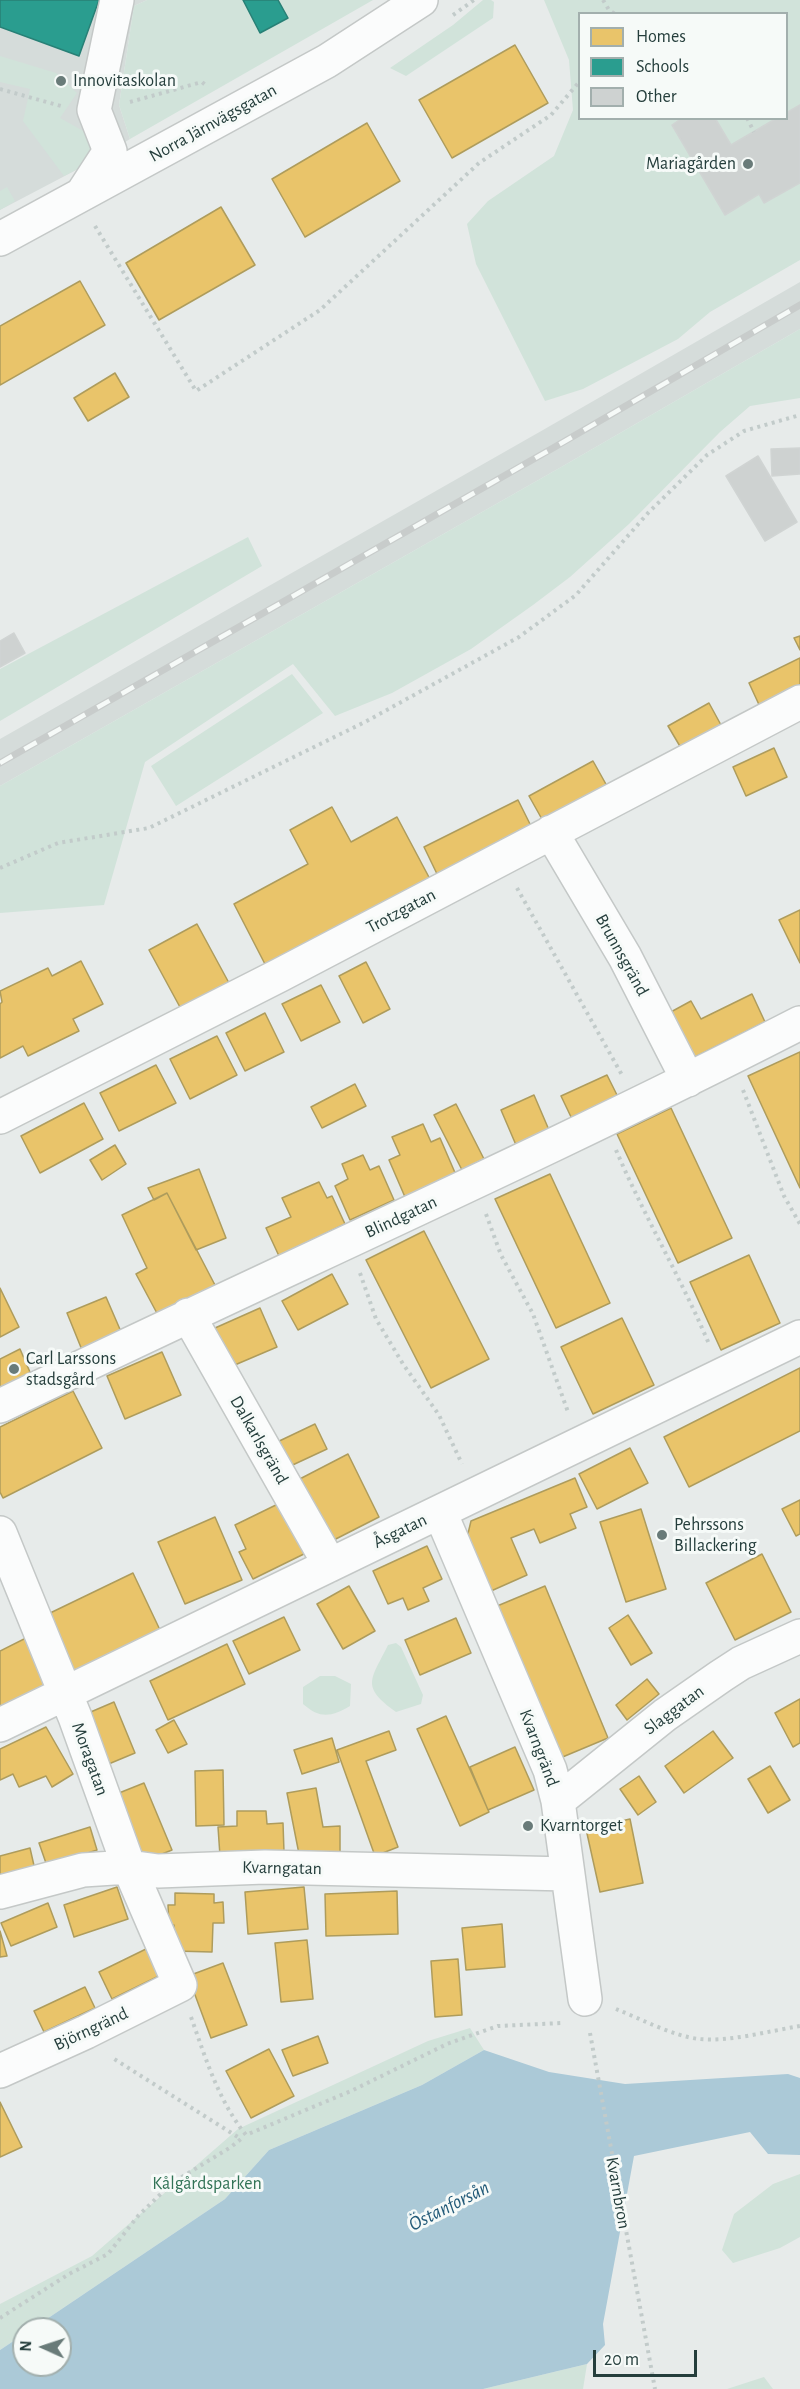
<!DOCTYPE html>
<meta charset="utf-8">
<style>
body{margin:0}
#map{position:relative;width:800px;height:2389px;overflow:hidden;background:#e7ebea;font-family:"Alegreya Sans",sans-serif}
canvas{display:block}
.legend{position:absolute;left:578px;top:12px;width:210px;height:108px;box-sizing:border-box;background:#f6faf8;border:2px solid #a2afad;margin:0;padding:8px 10px;list-style:none;font-size:18px;color:#253e3c}
.legend li{display:flex;align-items:center;gap:12px;height:30px}
.legend b{width:30px;border:2px solid #a2afad}
.north{position:absolute;left:12px;top:2317px;width:60px;height:60px;box-sizing:border-box;background:#f6faf8;border:2px solid #a2afad;border-radius:50%;rotate:273deg;font-size:16px;font-weight:700;line-height:24px;text-align:center;color:#253e3c}
.north::after{content:'';display:block;margin:auto;width:21px;height:27px;background:#697b79;clip-path:polygon(50% 0,100% 100%,50% 72%,0 100%)}
.scale{position:absolute;left:593px;top:2350px;width:104px;height:27px;box-sizing:border-box;border:3px solid #253e3c;border-top:0;padding-left:8px;font-size:18px;line-height:21px;white-space:nowrap;color:#253e3c;-webkit-text-stroke:4px #f6faf8;paint-order:stroke}
</style>
<div id="map">
<canvas width="800" height="2389"></canvas>
<ul class="legend">
<li><b style="height:16px;background:#e9c46a"></b>Homes</li>
<li><b style="height:16px;background:#2a9d8f"></b>Schools</li>
<li><b style="height:16px;background:#ced2d1"></b>Other</li>
</ul>
<div class="north">N</div>
<div class="scale">20 m</div>
</div>
<script>
const ctx = document.querySelector('canvas').getContext('2d');
ctx.lineJoin = 'round';
function fillPath(path, color) { ctx.fillStyle = color; ctx.fill(path, 'evenodd'); }
function stroke(path, color, width, dash) { ctx.strokeStyle = color; ctx.lineWidth = width; ctx.lineCap = dash ? 'butt' : 'round'; ctx.setLineDash(dash || []); ctx.stroke(path); }
function label(font, color, halo, rows, align = 'center') {
  ctx.font = font + ' "Alegreya Sans",sans-serif'; ctx.lineWidth = 6; ctx.setLineDash([]); ctx.textBaseline = 'middle'; ctx.strokeStyle = halo; ctx.fillStyle = color; for (const [text, x, y, turn = 0] of rows) {
    ctx.save(); ctx.translate(x, y); ctx.rotate((+turn || 0) * Math.PI / 180); ctx.textAlign = isNaN(turn) ? turn : align; if (halo) ctx.strokeText(text, 0, 0); ctx.fillText(text, 0, 0); ctx.restore();
  }
}
fillPath(new Path2D(`
 M 99,0 L 147,0 L 134,6 L 119,105 L 130,139 L 99,158 L 0,210 L 0,27 L 79,56 Z
 M 800,282 L 800,329 L 563,466 L 0,786 L 0,739 L 543,430 Z`), '#d5dcda');
fillPath(new Path2D(`
 M 147,0 L 373,0 L 130,139 L 119,105 L 134,6 Z
 M 483,0 L 491,0 L 494,2 L 493,18 L 406,76 L 390,68 L 453,25 Z
 M 544,0 L 800,0 L 800,260 L 710,312 L 678,339 L 583,389 L 545,401 L 476,264 L 467,224 L 488,201 L 554,156 L 573,110 L 569,60 ZM 580,14 L 786,14 L 786,118 L 580,118 Z
 M 0,56 L 56,73 L 77,93 L 60,118 L 85,132 L 99,158 L 64,176 L 23,121 L 30,89 L 0,82 Z
 M 7,187 L 15,201 L 0,210 L 0,191 Z
 M 800,329 L 800,398 L 750,406 L 720,432 L 629,524 L 570,577 L 533,605 L 471,649 L 392,693 L 335,716 L 293,664 L 145,762 L 104,905 L 0,913 L 0,786 L 563,466 Z
 M 248,537 L 262,566 L 0,721 L 0,669 Z
 M 292,674 L 323,713 L 176,806 L 151,766 Z
 M 396,1643 L 401,1647 L 423,1695 L 421,1704 L 396,1712 C 360,1686 371,1680 388,1645 Z
 M 320,1676 L 335,1676 L 351,1684 L 350,1706 C 331,1717 320,1719 303,1704 L 303,1687 Z
 M 470,2028 L 484,2050 L 422,2085 L 269,2150 L 225,2199 L 32,2329 L 24,2329 L 24,2334 L 0,2350 L 0,2304 L 92,2256 L 238,2129 L 428,2041 Z
 M 800,2174 L 800,2237 L 780,2248 L 733,2263 L 722,2250 L 734,2214 L 773,2184 Z
 M 587,2364 L 583,2389 L 483,2389 Z
 M 764,2377 L 773,2389 L 727,2389 Z`), '#d1e3da');
fillPath(new Path2D(`
 M 484,2050 L 549,2072 L 625,2084 L 788,2074 L 800,2078 L 800,2155 L 768,2154 L 750,2132 L 634,2156 L 603,2324 L 605,2345 L 587,2364 L 483,2389 L 0,2389 L 0,2350 L 24,2334 L 24,2365 L 60,2365 L 60,2329 L 32,2329 L 225,2199 L 269,2150 L 422,2085 Z`), '#abc9d7');
const homes = new Path2D(`
 M 515,45 L 548,103 L 452,158 L 419,100 Z
 M 367,123 L 400,181 L 305,237 L 272,179 Z
 M 221,207 L 255,265 L 159,320 L 126,263 Z
 M 80,281 L 105,325 L 0,385 L 0,326 Z
 M 115,373 L 129,397 L 88,421 L 74,398 Z
 M 800,636 L 800,650 L 794,638 Z
 M 800,658 L 800,690 L 761,709 L 749,683 Z
 M 709,703 L 721,725 L 681,748 L 668,726 Z
 M 774,748 L 787,777 L 746,796 L 733,767 Z
 M 593,761 L 607,786 L 543,821 L 529,796 Z
 M 518,800 L 532,828 L 438,876 L 424,847 Z
 M 332,807 L 351,842 L 397,817 L 431,881 L 267,968 L 234,904 L 308,864 L 290,830 Z
 M 800,910 L 800,963 L 779,920 Z
 M 197,924 L 229,983 L 181,1009 L 149,950 Z
 M 81,961 L 103,1004 L 73,1019 L 79,1031 L 28,1056 L 23,1046 L 0,1058 L 0,1004 L 2,1002 L 0,991 L 48,968 L 52,976 Z
 M 366,962 L 390,1009 L 363,1023 L 339,976 Z
 M 321,985 L 340,1022 L 301,1041 L 282,1004 Z
 M 752,994 L 765,1022 L 681,1064 L 658,1019 L 691,1001 L 701,1019 Z
 M 265,1013 L 284,1052 L 245,1071 L 226,1033 Z
 M 217,1036 L 237,1075 L 190,1099 L 170,1059 Z
 M 800,1052 L 800,1188 L 748,1076 Z
 M 156,1065 L 176,1103 L 119,1131 L 100,1093 Z
 M 607,1075 L 618,1097 L 572,1119 L 561,1096 Z
 M 355,1084 L 366,1106 L 322,1128 L 311,1107 Z
 M 534,1095 L 549,1130 L 516,1145 L 501,1110 Z
 M 84,1103 L 103,1139 L 40,1173 L 21,1136 Z
 M 456,1104 L 484,1159 L 462,1170 L 434,1115 Z
 M 671,1108 L 732,1238 L 678,1263 L 617,1134 Z
 M 423,1124 L 431,1142 L 440,1138 L 456,1175 L 405,1197 L 389,1160 L 400,1155 L 392,1137 Z
 M 115,1145 L 126,1164 L 102,1180 L 90,1160 Z
 M 363,1155 L 370,1170 L 379,1166 L 394,1200 L 350,1220 L 335,1186 L 348,1179 L 342,1164 Z
 M 199,1169 L 226,1238 L 196,1250 L 167,1193 L 154,1200 L 148,1188 Z
 M 550,1174 L 610,1303 L 556,1328 L 495,1199 Z
 M 319,1182 L 327,1198 L 332,1196 L 345,1224 L 279,1256 L 266,1228 L 291,1217 L 282,1198 Z
 M 167,1193 L 216,1287 L 159,1317 L 136,1274 L 147,1268 L 122,1215 Z
 M 424,1231 L 489,1359 L 431,1388 L 366,1260 Z
 M 749,1255 L 780,1323 L 721,1350 L 690,1282 Z
 M 332,1274 L 348,1304 L 298,1330 L 282,1301 Z
 M 0,1288 L 19,1327 L 0,1337 Z
 M 106,1297 L 122,1334 L 82,1350 L 67,1313 Z
 M 260,1308 L 277,1347 L 223,1370 L 206,1332 Z
 M 622,1318 L 654,1385 L 593,1414 L 561,1347 Z
 M 20,1349 L 33,1379 L 0,1394 L 0,1359 Z
 M 162,1352 L 181,1395 L 125,1419 L 107,1376 Z
 M 800,1368 L 800,1431 L 689,1487 L 664,1437 Z
 M 73,1391 L 102,1448 L 3,1498 L 0,1492 L 0,1427 Z
 M 315,1424 L 327,1449 L 284,1469 L 273,1444 Z
 M 630,1448 L 648,1483 L 597,1509 L 579,1474 Z
 M 348,1454 L 379,1517 L 324,1545 L 292,1483 Z
 M 575,1478 L 587,1507 L 570,1514 L 576,1528 L 540,1543 L 534,1529 L 511,1538 L 527,1575 L 482,1595 L 464,1550 L 471,1521 Z
 M 800,1500 L 800,1534 L 796,1536 L 782,1509 Z
 M 280,1503 L 308,1552 L 253,1579 L 239,1552 L 246,1549 L 235,1525 Z
 M 641,1509 L 666,1589 L 626,1602 L 600,1522 Z
 M 215,1517 L 242,1580 L 185,1604 L 158,1542 Z
 M 427,1546 L 442,1579 L 423,1588 L 429,1601 L 408,1610 L 403,1598 L 388,1604 L 373,1571 Z
 M 762,1554 L 791,1612 L 735,1640 L 706,1583 Z
 M 133,1573 L 160,1630 L 73,1672 L 46,1615 Z
 M 349,1586 L 375,1631 L 343,1649 L 317,1604 Z
 M 545,1586 L 608,1738 L 553,1761 L 490,1609 Z
 M 628,1615 L 652,1653 L 631,1665 L 609,1628 Z
 M 284,1617 L 300,1650 L 249,1674 L 233,1641 Z
 M 456,1618 L 471,1653 L 420,1675 L 405,1640 Z
 M 26,1638 L 48,1684 L 0,1708 L 0,1651 Z
 M 227,1644 L 245,1684 L 168,1720 L 150,1681 Z
 M 647,1679 L 659,1694 L 627,1720 L 616,1705 Z
 M 800,1699 L 800,1743 L 793,1747 L 775,1713 Z
 M 114,1702 L 135,1753 L 99,1768 L 79,1717 Z
 M 446,1716 L 489,1812 L 460,1826 L 417,1729 Z
 M 174,1720 L 187,1744 L 168,1753 L 156,1730 Z
 M 46,1727 L 73,1774 L 52,1787 L 46,1776 L 19,1787 L 13,1774 L 0,1780 L 0,1749 Z
 M 389,1731 L 396,1750 L 366,1761 L 398,1847 L 375,1856 L 337,1750 Z
 M 713,1731 L 733,1758 L 684,1793 L 665,1766 Z
 M 332,1738 L 339,1762 L 302,1774 L 294,1750 Z
 M 515,1747 L 534,1790 L 488,1810 L 470,1767 Z
 M 770,1766 L 790,1800 L 768,1813 L 748,1779 Z
 M 223,1770 L 224,1825 L 196,1826 L 195,1771 Z
 M 639,1776 L 656,1802 L 638,1815 L 620,1789 Z
 M 144,1783 L 172,1850 L 137,1864 L 109,1797 Z
 M 316,1788 L 323,1827 L 340,1826 L 340,1853 L 299,1854 L 287,1793 Z
 M 237,1811 L 266,1811 L 267,1824 L 283,1823 L 284,1852 L 220,1856 L 218,1827 L 237,1826 Z
 M 630,1819 L 643,1883 L 600,1892 L 586,1829 Z
 M 90,1827 L 97,1850 L 47,1866 L 39,1843 Z
 M 30,1848 L 35,1870 L 0,1878 L 0,1856 Z
 M 117,1887 L 128,1919 L 74,1937 L 64,1905 Z
 M 304,1887 L 308,1929 L 248,1934 L 245,1892 Z
 M 397,1891 L 398,1934 L 326,1936 L 325,1894 Z
 M 175,1893 L 214,1894 L 214,1903 L 223,1902 L 224,1923 L 213,1923 L 212,1952 L 174,1951 L 174,1925 L 169,1925 L 168,1905 L 175,1905 Z
 M 48,1903 L 57,1927 L 11,1946 L 1,1923 Z
 M 502,1924 L 505,1967 L 466,1970 L 462,1928 Z
 M 0,1931 L 7,1956 L 0,1957 Z
 M 307,1940 L 313,1999 L 281,2002 L 275,1943 Z
 M 146,1949 L 159,1976 L 112,1999 L 99,1972 Z
 M 458,1959 L 462,2015 L 435,2017 L 431,1961 Z
 M 223,1963 L 247,2025 L 211,2038 L 188,1976 Z
 M 85,1987 L 95,2008 L 44,2032 L 34,2011 Z
 M 318,2036 L 328,2063 L 293,2076 L 282,2050 Z
 M 269,2049 L 294,2096 L 251,2118 L 226,2071 Z
 M 0,2102 L 22,2147 L 0,2157 Z`);
fillPath(homes, '#e9c46a');
stroke(homes, '#ae9c5c', 1.5);
const schools = new Path2D(`
 M 0,0 L 99,0 L 79,56 L 0,27 Z
 M 243,0 L 278,0 L 288,18 L 260,33 Z`);
fillPath(schools, '#2a9d8f');
stroke(schools, '#288076', 1.5);
const building = new Path2D(`
 M 800,105 L 800,183 L 764,203 L 759,194 L 725,215 L 672,125 L 682,118 L 715,118 L 731,145 L 777,118 L 786,118 L 786,113 Z
 M 800,448 L 800,474 L 772,476 L 771,449 Z
 M 758,456 L 797,522 L 765,541 L 726,476 Z
 M 14,633 L 25,653 L 0,667 L 0,641 Z`);
fillPath(building, '#ced2d1');
stroke(building, '#d0d4d3', 1.5);
const minor = new Path2D(`
 M 84,191 L 110,151 L 94,110 L 117,0
 M 0,239 L 327,61 L 421,0
 M 551,832 L 625,957 L 688,1080
 M 0,1117 L 280,975 L 800,702
 M 188,1315 L 330,1565
 M 0,1406 C 266,1277 537,1158 800,1023
 M 440,1512 L 550,1770 L 558,1801 L 585,1999
 M 0,1533 L 75,1717 L 129,1867 L 180,1985 L 86,2032 L 0,2071
 M 0,1725 L 800,1337
 M 558,1801 L 665,1715 L 721,1676 L 741,1663 L 800,1636
 M 0,1892 L 83,1870 L 129,1867 L 158,1871 L 265,1867 L 568,1874`);
stroke(minor, '#c4c8c7', 36);
stroke(new Path2D(`
 M 603,0 L 609,10 L 615,14
 M 453,15 L 474,0
 M 0,89 L 61,106
 M 130,102 L 202,82 L 208,87
 M 747,118 L 754,132
 M 95,226 L 196,391 L 320,310 L 479,163 L 551,115 L 580,81
 M 0,868 L 58,843 L 149,828 L 365,722 L 519,637 L 576,595 L 648,513 L 707,455 L 744,431 L 800,415
 M 517,888 L 622,1075
 M 743,1090 L 784,1196 L 800,1224
 M 616,1150 C 644,1216 681,1278 709,1344
 M 486,1214 L 501,1255 L 533,1314 L 568,1412
 M 360,1273 L 376,1319 L 403,1364 L 439,1415 L 462,1464
 M 616,2009 C 641,2019 673,2036 699,2039 C 730,2042 769,2031 800,2026
 M 191,2017 C 206,2059 218,2100 246,2135 L 351,2091 L 447,2044 L 498,2026 L 562,2023
 M 590,2033 L 655,2389
 M 0,2318 L 69,2274 L 108,2254 L 138,2216 L 172,2183 L 231,2147 L 241,2139 L 111,2057`), '#c2cbca', 4, [3, 4.5]);
stroke(minor, '#fbfcfc', 33);
const rail = new Path2D(`
 M 0,763 L 553,448 L 800,305`);
stroke(rail, '#c8cccb', 7);
stroke(rail, '#f6faf8', 4.5, [14]);
for (const [x, y, r, color] of [
 [61,81,6,"#697b79"],
 [748,164,6,"#697b79"],
 [14,1369,6,"#697b79"],
 [662,1535,6,"#697b79"],
 [528,1826,6,"#697b79"]
]) { const dot = new Path2D(); dot.arc(x, y, r, 0, 2 * Math.PI); ctx.fillStyle = color; ctx.fill(dot); stroke(dot, '#f6faf8', 2); }
label('18px', '#253e3c', '#f6faf8', [
 ["Innovitaskolan",73,81],
 ["Mariagården",736,164,"right"],
 ["Carl Larssons",26,1359],
 ["stadsgård",26,1380],
 ["Pehrssons",674,1525],
 ["Billackering",674,1546],
 ["Kvarntorget",540,1826]
], 'left');
label('18px', '#253e3c', '#f6faf8', [
 ["Norra Järnvägsgatan",213,123,-29],
 ["Trotzgatan",401,911,-28],
 ["Brunnsgränd",622,955,61],
 ["Blindgatan",401,1217,-25],
 ["Dalkarlsgränd",259,1440,60],
 ["Åsgatan",400,1531,-26],
 ["Slaggatan",674,1710,-37],
 ["Kvarngränd",539,1748,69],
 ["Moragatan",90,1759,70],
 ["Kvarngatan",282,1868,1],
 ["Björngränd",91,2029,-25],
 ["Kvarnbron",618,2193,80]
]);
label('18px', '#317356', '#f6faf8', [
 ["Kålgårdsparken",207,2184]
]);
label('italic 20px', '#225a78', '#f6faf8', [
 ["Östanforsån",449,2206,-27]
]);
</script>
